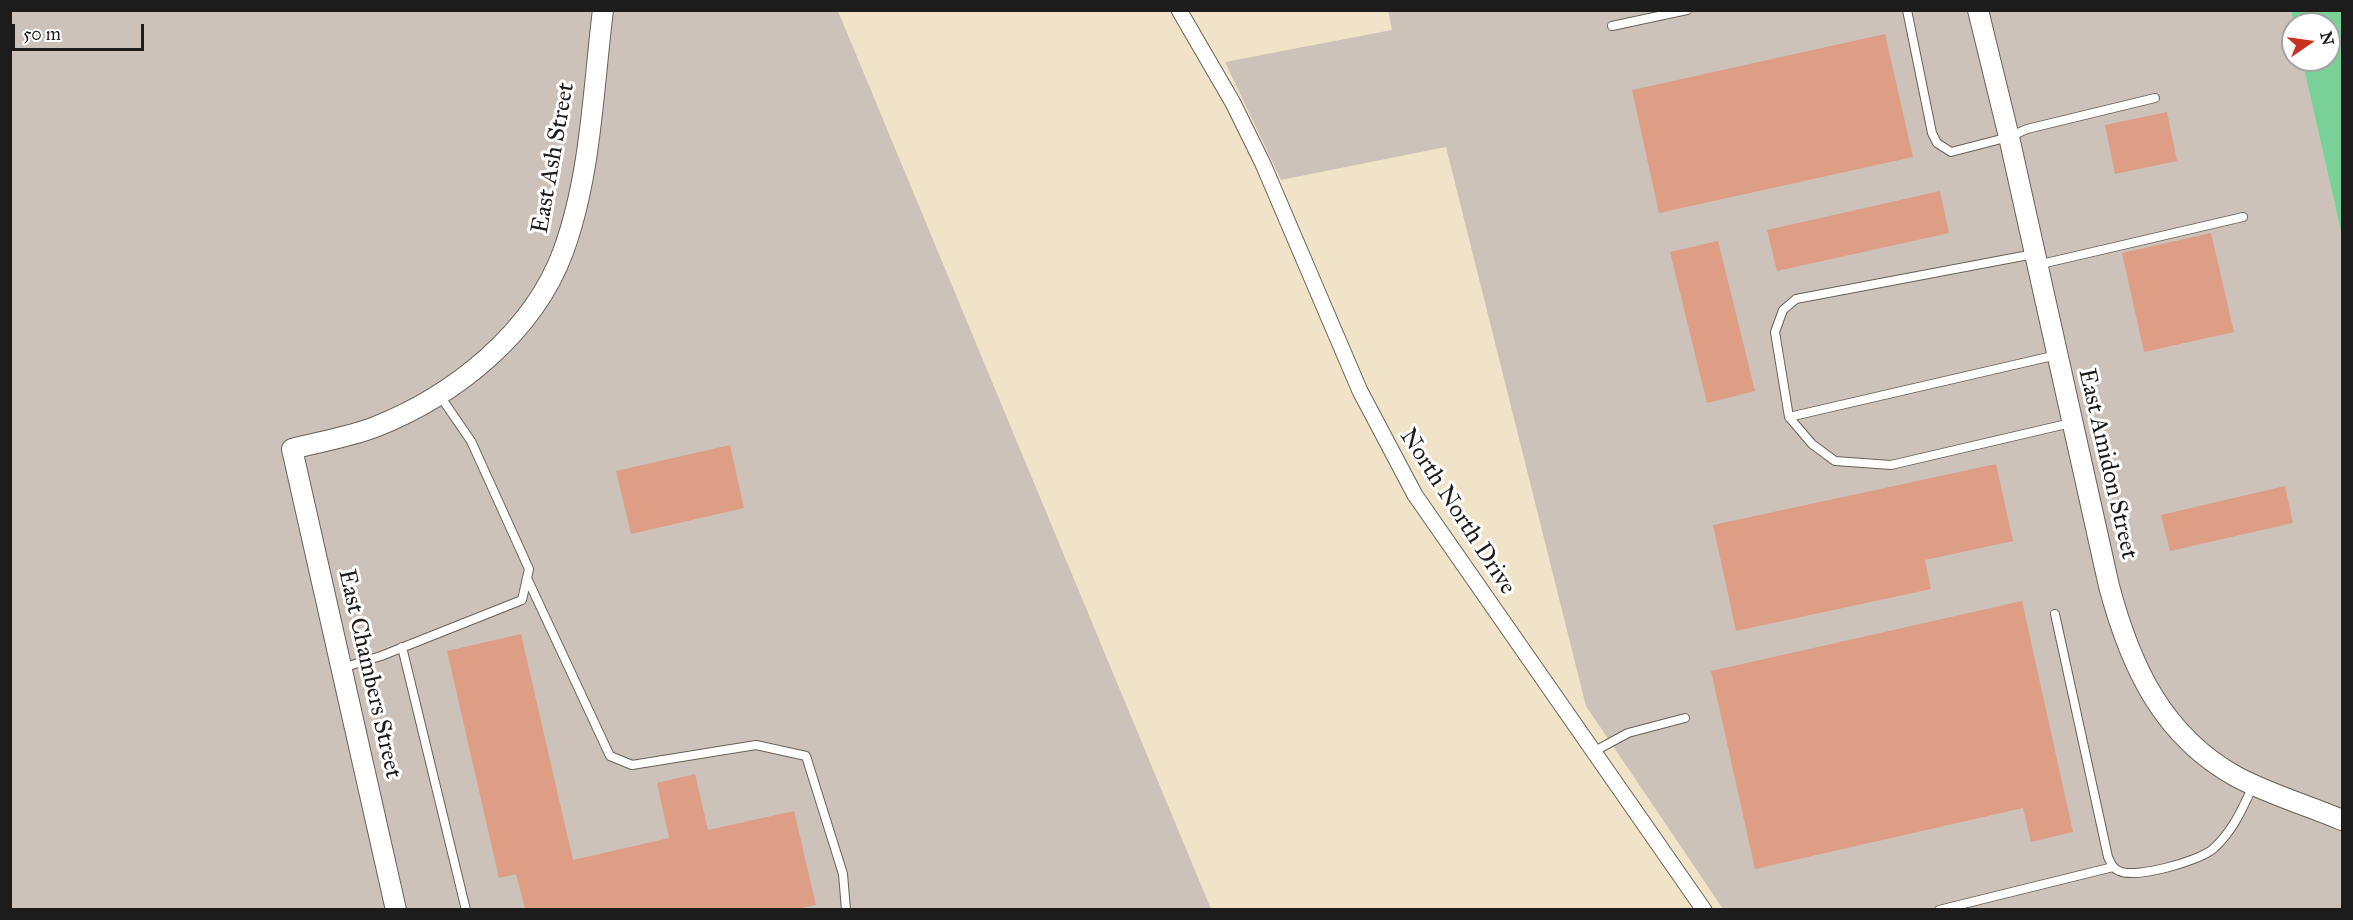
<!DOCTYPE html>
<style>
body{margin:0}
#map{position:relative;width:2353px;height:920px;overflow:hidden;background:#f1e3c7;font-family:"IM FELL Great Primer",serif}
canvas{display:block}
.frame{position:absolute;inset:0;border:12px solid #1c1c1c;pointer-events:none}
.north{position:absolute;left:2281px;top:12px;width:60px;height:60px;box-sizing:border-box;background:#fff;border:2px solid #a4a4a4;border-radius:50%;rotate:77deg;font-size:16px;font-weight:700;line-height:24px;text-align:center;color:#1c1c1c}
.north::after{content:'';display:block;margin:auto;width:21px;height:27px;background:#c8321e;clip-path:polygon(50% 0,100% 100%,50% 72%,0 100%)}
.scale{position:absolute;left:12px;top:24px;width:132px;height:27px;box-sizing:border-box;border:3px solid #1c1c1c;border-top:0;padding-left:8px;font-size:18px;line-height:21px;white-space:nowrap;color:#1c1c1c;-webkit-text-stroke:4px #fff;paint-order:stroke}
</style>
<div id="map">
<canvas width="2353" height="920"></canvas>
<div class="frame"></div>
<div class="north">N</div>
<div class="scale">50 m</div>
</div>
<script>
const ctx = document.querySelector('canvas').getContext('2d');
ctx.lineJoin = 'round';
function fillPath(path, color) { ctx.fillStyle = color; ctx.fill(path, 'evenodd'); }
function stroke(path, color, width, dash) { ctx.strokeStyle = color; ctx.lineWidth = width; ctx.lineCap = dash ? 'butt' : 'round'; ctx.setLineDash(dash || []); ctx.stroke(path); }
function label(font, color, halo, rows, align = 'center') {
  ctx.font = font + ' "IM FELL Great Primer",serif'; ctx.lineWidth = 6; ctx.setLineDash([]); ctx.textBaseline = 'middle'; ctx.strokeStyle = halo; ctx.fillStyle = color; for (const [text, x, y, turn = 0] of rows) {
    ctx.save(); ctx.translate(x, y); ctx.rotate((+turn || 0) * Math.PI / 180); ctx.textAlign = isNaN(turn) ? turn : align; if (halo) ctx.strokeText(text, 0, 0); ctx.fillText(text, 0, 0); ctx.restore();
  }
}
fillPath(new Path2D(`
 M 1388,10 L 2291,11 L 2294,24 L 2293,60 L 2302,60 L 2342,236 L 2342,909 L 1723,909 L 1586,706 L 1446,147 L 1281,180 L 1225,62 L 1392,30 Z
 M 10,11 L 838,11 L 1211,909 L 11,909 Z`), '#cdc2b9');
fillPath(new Path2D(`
 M 2291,11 L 2342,11 L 2342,236 L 2302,60 L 2329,60 L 2329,24 L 2294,24 Z`), '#79d197');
fillPath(new Path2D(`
 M 1885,34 L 1913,157 L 1659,213 L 1632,90 Z
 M 2167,112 L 2177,161 L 2115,174 L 2105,125 Z
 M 1940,191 L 1949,233 L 1777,271 L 1767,230 Z
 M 2211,233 L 2234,332 L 2144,352 L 2122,253 Z
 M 1718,241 L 1755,391 L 1707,403 L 1670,252 Z
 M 730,445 L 744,508 L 631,534 L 616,471 Z
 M 1996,464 L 2013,541 L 1925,560 L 1931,589 L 1736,631 L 1713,525 Z
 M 2285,486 L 2293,523 L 2170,551 L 2161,515 Z
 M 2022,601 L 2073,832 L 2031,842 L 2023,808 L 1755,869 L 1711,671 Z
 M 521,634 L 573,860 L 669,838 L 657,783 L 695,774 L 708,830 L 794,811 L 816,905 L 796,909 L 525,909 L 516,874 L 499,878 L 447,651 Z`), '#de9e85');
const service = new Path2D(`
 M 1907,10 L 1932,133 L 1937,143 L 1951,152 L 2009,137 L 2027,129 L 2155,98
 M 1612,26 L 1687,10
 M 2034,254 L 1796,299 L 1783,310 L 1775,332 L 1789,417 L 1812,444 L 1835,461 L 1891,465 L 2071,423
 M 2037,265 L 2243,217
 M 1789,417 L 2057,355
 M 527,578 L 610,756 L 632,765 L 756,745 L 806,756 L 843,874 L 846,910
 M 2055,614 L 2108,857 C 2111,863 2112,868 2119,871 C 2136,879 2199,861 2213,849 C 2232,832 2242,810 2253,786
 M 402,647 L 466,910
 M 342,668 L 381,656 L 522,600 L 529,569 L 471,441 L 440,396
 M 1593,752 L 1628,733 L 1685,718
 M 1939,910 L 2113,867`);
const minor = new Path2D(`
 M 1179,10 L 1233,103 L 1263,164 L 1360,391 L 1415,495 L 1704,910`);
const tertiary = new Path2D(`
 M 1978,10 L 2009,137 L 2109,586 C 2130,665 2162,736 2237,777 C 2271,795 2307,805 2342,820
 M 396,910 L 292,449 C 319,442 349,437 375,427 C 454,396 533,333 563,252 C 591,176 593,90 603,10`);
stroke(service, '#676258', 10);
stroke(minor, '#676258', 17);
stroke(tertiary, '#676258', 22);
stroke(service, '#fff', 8);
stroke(minor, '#fff', 15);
stroke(tertiary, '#fff', 20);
label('24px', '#1c1c1c', '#fff', [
 ["East Ash Street",554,158,-80],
 ["East Amidon Street",2107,464,77],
 ["North North Drive",1457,512,57],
 ["East Chambers Street",369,674,77]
]);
</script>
